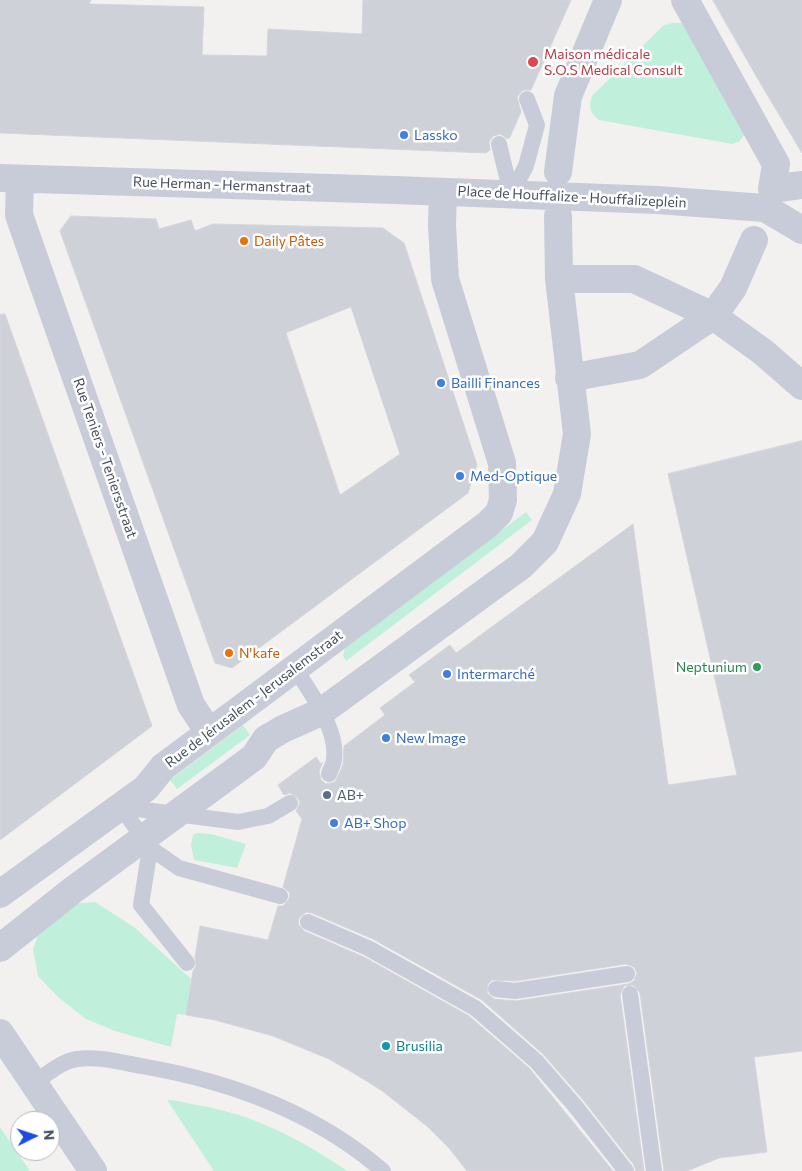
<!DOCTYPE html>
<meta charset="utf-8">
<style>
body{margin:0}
#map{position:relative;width:802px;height:1171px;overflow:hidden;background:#f3f1f0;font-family:Commissioner,sans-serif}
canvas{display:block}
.north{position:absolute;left:10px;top:1111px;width:50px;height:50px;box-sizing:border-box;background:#fff;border:1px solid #b6b9bf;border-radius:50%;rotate:86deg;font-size:14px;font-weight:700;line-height:20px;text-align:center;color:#484f5e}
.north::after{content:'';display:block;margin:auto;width:18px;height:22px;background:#1b4be2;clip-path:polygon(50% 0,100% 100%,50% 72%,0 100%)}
</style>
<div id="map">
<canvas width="802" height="1171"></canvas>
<div class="north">N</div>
</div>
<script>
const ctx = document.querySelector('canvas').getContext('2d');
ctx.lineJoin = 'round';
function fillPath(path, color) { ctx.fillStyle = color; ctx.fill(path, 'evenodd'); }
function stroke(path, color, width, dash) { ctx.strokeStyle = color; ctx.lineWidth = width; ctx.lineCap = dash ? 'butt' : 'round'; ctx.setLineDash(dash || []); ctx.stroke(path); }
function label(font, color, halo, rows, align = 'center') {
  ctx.font = font + ' Commissioner,sans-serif'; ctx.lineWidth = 5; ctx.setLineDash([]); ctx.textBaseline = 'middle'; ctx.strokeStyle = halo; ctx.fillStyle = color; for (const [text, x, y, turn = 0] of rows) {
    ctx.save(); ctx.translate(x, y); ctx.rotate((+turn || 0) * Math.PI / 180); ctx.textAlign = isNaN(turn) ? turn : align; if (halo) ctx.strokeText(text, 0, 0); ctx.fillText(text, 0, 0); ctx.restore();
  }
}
fillPath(new Path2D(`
 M 672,23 L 681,23 L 690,27 L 746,133 L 739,142 L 732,144 L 599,120 C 590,113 588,107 592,96 L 664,25 Z
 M 526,512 L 532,520 L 346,661 L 343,656 L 345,648 Z
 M 243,725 L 250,735 L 177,789 L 170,780 Z
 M 197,833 L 211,834 L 246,844 L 237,868 L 194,860 L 191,845 L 193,835 Z
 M 95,902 L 134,927 L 191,979 L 187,1015 L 177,1014 L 171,1047 L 115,1031 L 86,1019 L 58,997 L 38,976 L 33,949 L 41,926 L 61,905 Z
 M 167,1100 C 178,1100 186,1103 197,1105 C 252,1114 301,1139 347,1171 L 214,1171 Z
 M 0,1127 L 30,1171 L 0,1171 Z`), '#c0efdb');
const building = new Path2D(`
 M 0,0 L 91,0 L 89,4 L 204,7 L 202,55 L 267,56 L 268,29 L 362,34 L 363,0 L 571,0 L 531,90 L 523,90 L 517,97 L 521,112 L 510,137 L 507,139 L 501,134 L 493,136 L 489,142 L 490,150 L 486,153 L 0,133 Z
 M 713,0 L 802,0 L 802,153 L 759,81 Z
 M 71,216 L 156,219 L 159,229 L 191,220 L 195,231 L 213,224 L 383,228 L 404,243 L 477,465 L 468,493 L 232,668 L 215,663 L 60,231 ZM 351,307 L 400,454 L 340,495 L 286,333 Z
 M 5,314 L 152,726 L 0,840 L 0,315 Z
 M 802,441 L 802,1051 L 754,1057 L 767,1152 L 719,1158 L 687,1171 L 664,1171 L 640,993 L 633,985 L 624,986 L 620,995 L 644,1171 L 636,1171 L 634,1165 L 584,1101 L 543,1054 L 482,1000 L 373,939 L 312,913 L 306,912 L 299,918 L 298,924 L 304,931 L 364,957 L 469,1016 L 529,1068 L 613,1171 L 467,1171 L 449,1148 L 428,1127 L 381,1090 L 355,1074 L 329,1059 L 273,1036 L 215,1020 L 186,1015 L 193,971 L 196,966 L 195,957 L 200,926 L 268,940 L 278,906 L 283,906 L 289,899 L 290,893 L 283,887 L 302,819 L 296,811 L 300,803 L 298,798 L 290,793 L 284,795 L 278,785 L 316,757 L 321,764 L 323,762 L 319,771 L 321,780 L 326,784 L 335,782 L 343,765 L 344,746 L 385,715 L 380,708 L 415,682 L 409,675 L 450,645 L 456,653 L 633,524 L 668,785 L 737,775 L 668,474 ZM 626,964 L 634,967 L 637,973 L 634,981 L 628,984 L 516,1001 L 494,999 L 487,993 L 488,984 L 492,980 L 515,981 Z`);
fillPath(building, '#cfd1d8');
stroke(building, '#d4d5dc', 1);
stroke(new Path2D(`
 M 499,144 L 511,194 L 526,166 L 537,125 L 527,99
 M 295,668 C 310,693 338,728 334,759 C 334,764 330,770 329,774
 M 121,807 L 150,848 L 179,868 L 280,896
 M 121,807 L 238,822 L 268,816 L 290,803
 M 150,848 L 141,905 L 187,963
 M 308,922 L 368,948 L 475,1008 L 536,1061 L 576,1107 L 626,1171
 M 496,989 L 515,991 L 627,974
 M 630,994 L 654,1171
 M 34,1083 C 46,1075 62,1061 77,1059 C 98,1056 120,1062 141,1066 C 229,1081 315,1112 383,1171`), '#c7ccd8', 16);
stroke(new Path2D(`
 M 685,0 L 776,164 L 772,189 L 802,185
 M 558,172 L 568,96 L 608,0
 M 0,178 L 395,190 L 657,200 L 765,208 L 802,230
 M 20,179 L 19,215 L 191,705 L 209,732
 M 559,279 L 634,279 L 713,316 L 763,352 L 802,386
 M 569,378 L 640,365 L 713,316 L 733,288 L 754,240
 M 0,894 L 146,788 L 163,767 L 488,524 L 499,513 L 503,500 L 502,463 L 445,279 L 442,225 L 443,192
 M 0,948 L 73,890 L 254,757 L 266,739 L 283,729 L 321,712 L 521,566 L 545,542 L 567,494 L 577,434 L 559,279 L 558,216
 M 0,1033 L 93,1171`), '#c7ccd8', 28);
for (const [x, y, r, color] of [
 [533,62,6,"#e0444e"],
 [404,135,5,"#3f7fe0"],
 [244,241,5,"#e8710a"],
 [441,383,5,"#3f7fe0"],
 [460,476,5,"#3f7fe0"],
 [229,653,5,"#e8710a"],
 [757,667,5,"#2e9e5b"],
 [447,674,5,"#3f7fe0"],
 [386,738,5,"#3f7fe0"],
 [327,795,5,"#5c6f8a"],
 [334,823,5,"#3f7fe0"],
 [386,1046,5,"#0f9aa8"]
]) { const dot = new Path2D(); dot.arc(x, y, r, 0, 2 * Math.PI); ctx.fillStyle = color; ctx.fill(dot); stroke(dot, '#fff', 2); }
label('14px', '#be3a42', '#fff', [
 ["Maison médicale",544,54],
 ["S.O.S Medical Consult",544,70]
], 'left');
label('14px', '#366cbe', '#fff', [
 ["Lassko",414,135],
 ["Bailli Finances",451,383],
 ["Med-Optique",470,476],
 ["Intermarché",457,674],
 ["New Image",396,738],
 ["AB+ Shop",344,823]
], 'left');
label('14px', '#484f5e', '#fff', [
 ["Rue Herman - Hermanstraat",222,185,2],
 ["Place de Houffalize - Houffalizeplein",572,197,3],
 ["Rue Teniers - Teniersstraat",105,458,71],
 ["Rue de Jérusalem - Jerusalemstraat",254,699,-37]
]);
label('14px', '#c56008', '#fff', [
 ["Daily Pâtes",254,241],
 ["N'kafe",239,653]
], 'left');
label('14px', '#27864d', '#fff', [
 ["Neptunium",747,667]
], 'right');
label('14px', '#4e5e75', '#fff', [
 ["AB+",337,795]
], 'left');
label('14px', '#0d838f', '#fff', [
 ["Brusilia",396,1046]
], 'left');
</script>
